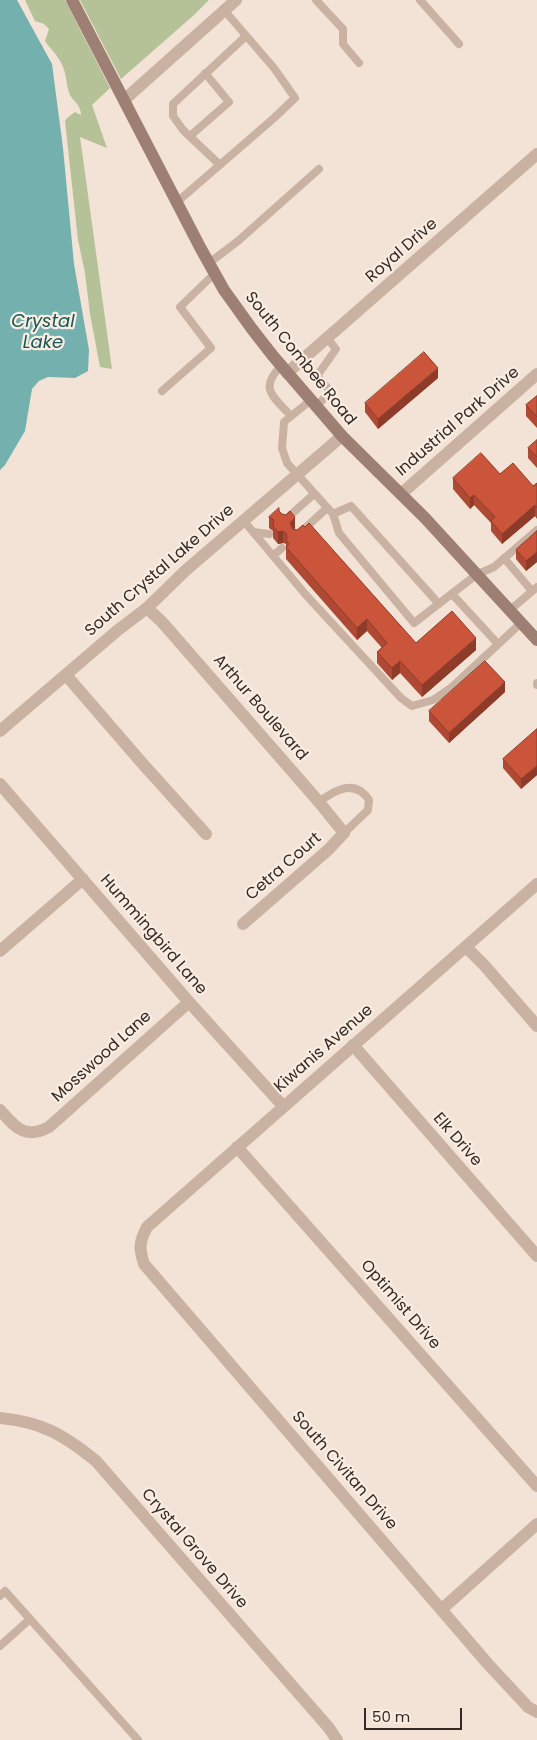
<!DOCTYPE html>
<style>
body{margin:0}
#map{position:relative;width:537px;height:1740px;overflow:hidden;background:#f2e3d6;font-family:Poppins,sans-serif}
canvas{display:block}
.scale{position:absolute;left:364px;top:1708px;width:98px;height:22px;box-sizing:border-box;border:2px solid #342925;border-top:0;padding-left:6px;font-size:15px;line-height:18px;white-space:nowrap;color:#342925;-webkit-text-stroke:4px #f9ede2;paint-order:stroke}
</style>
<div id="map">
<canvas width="537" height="1740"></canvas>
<div class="scale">50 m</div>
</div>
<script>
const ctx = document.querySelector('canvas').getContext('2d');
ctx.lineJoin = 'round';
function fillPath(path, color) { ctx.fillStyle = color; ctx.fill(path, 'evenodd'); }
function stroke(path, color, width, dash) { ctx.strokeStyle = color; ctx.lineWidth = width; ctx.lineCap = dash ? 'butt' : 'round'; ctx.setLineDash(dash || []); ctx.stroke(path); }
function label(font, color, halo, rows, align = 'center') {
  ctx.font = font + ' Poppins,sans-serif'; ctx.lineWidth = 4.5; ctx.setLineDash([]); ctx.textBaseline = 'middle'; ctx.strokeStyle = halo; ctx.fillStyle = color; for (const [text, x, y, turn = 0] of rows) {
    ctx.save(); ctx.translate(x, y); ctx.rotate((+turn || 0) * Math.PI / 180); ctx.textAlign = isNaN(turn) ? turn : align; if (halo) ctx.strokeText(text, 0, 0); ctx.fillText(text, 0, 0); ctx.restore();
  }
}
fillPath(new Path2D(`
 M 25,0 L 65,0 L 110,88 L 92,105 L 107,148 L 80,137 L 112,369 L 100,367 L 90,314 L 85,273 L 78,240 L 65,121 L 67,118 L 75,112 L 81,115 C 81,105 74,102 70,95 C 66,86 67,76 63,67 C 59,56 51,50 45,41 L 49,29 L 44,24 L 35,21 Z
 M 80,0 L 209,0 L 194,15 L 121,79 Z`), '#b5c196');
fillPath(new Path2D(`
 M 0,0 L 17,0 L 52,64 L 63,148 L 74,264 L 89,350 L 88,371 L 75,378 L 48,377 L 39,381 L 32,389 L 25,431 L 5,465 L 0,470 Z`), '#74b0ae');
stroke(new Path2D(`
 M 316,0 L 343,29 L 343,44 L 359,63
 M 420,0 L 459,44
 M 190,136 L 229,102 L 205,73
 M 220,165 L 183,130 L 173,116 L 173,104 L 246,36
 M 177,202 L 274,118 L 295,98 L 274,68 L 224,10
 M 209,263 L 238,241 L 319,169
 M 281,366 C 258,389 274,397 291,416
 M 162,391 L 211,348 L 180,307 L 215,273
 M 311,400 L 284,422 L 282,448 L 287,463 L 333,514 L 339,533 L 414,623 L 476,575 L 494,567 L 537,530
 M 316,406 L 331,392 L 317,376 L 336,349 L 327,338
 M 333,514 L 351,506 L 439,604
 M 286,519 L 314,494
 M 243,520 L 306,595 L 401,698 L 412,706 L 433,700 L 452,687 L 521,623
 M 303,530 L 327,508
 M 253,532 L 269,534
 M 274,555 L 282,548
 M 504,558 L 532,591
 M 452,594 L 498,644
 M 510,610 L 537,587
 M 537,683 L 537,685
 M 319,802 C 336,789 355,779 369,800 L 368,810 L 344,833
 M 0,1596 L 5,1591 L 138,1740
 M 0,1646 L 30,1619`), '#cab2a2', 8);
stroke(new Path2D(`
 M 287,373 L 537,154
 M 401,494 L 537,374
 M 147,608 L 162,622 L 319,802 L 344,833 L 328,850 L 243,924
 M 66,675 L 142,763 L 206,834
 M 0,784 L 189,1002 L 283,1106
 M 537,884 L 147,1227 C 139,1242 139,1248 144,1264 L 488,1664 L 528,1707 L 537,1712
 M 466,947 L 484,965 L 537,1026
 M 0,951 L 83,879
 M 353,1045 L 537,1256
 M 0,1110 C 15,1127 25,1140 49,1127 L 189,1002
 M 237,1147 L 537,1486
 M 0,1418 C 42,1422 64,1435 96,1461 L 329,1728 L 337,1740
 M 442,1609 L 537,1524`), '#cab2a2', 12);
stroke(new Path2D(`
 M 124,100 L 236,0
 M 0,731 L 118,630 L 147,608 L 185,571 L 342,436`), '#cab2a2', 12);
stroke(new Path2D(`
 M 72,0 L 201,249 L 224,290 L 252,329 L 273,356 L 342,436 L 425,518 L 537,640`), '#9d8073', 12);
fillPath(new Path2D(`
 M 438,378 L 378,429 L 365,412 L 365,403 Z
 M 537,396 L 537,428 L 526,416 L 526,405 Z
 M 537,440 L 537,468 L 528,458 L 528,448 Z
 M 500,474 L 533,486 L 537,483 L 537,519 L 535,516 L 502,544 L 491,531 L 491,523 L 474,505 L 470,509 L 453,489 L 453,478 Z
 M 279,511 L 295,528 L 294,529 L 416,643 L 476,650 L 422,697 L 400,673 L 392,680 L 377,663 L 377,652 L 382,648 L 367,631 L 357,640 L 286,559 L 286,544 L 283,543 L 278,544 L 273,538 L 273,531 L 269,528 L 269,517 Z
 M 537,531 L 537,562 L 526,571 L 516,559 L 516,550 Z
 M 505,692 L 449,743 L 429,721 L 429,711 Z
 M 537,729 L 537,775 L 521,789 L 503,768 L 503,759 Z`), '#af4933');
fillPath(new Path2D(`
 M 438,368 L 438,378 L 378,429 L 378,419 Z
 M 474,495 L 474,505 L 470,509 L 470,498 Z
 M 535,505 L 535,516 L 502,544 L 502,534 Z
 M 295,517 L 295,528 L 290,535 L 290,523 Z
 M 283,531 L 283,543 L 278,544 L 278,532 Z
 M 537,552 L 537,562 L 526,571 L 526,561 Z
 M 367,619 L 367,631 L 357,640 L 357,628 Z
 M 476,638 L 476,650 L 422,697 L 422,685 Z
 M 400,661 L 400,673 L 392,680 L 392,668 Z
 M 505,682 L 505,692 L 449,743 L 449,733 Z
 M 537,766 L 537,775 L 521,789 L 521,779 Z`), '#8e3c29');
const building = new Path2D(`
 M 424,352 L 438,368 L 378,419 L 365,403 Z
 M 537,396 L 537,417 L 526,405 Z
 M 537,440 L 537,457 L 528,448 Z
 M 481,453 L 500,474 L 513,463 L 533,486 L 537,483 L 537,508 L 535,505 L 502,534 L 491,521 L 495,517 L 474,495 L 470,498 L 453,478 Z
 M 279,508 L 279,511 L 282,514 L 286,515 L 290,511 L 295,517 L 290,523 L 293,529 L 297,530 L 303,525 L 305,527 L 309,523 L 416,643 L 452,611 L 476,638 L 422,685 L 400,661 L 392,668 L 377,652 L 387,643 L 367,619 L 357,628 L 286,547 L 289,544 L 286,540 L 287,538 L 286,533 L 283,531 L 278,532 L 273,526 L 274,520 L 269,517 Z
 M 537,531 L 537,552 L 526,561 L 516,550 Z
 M 485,661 L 505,682 L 449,733 L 429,711 Z
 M 537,729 L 537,766 L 521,779 L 503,759 Z`);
fillPath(building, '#cb553b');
stroke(building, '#8e3c29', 1);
label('16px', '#342925', '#f9ede2', [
 ["Royal Drive",402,251,-41],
 ["South Combee Road",300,359,51],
 ["Industrial Park Drive",458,422,-41],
 ["South Crystal Lake Drive",160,571,-41],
 ["Arthur Boulevard",260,708,49],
 ["Cetra Court",284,867,-41],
 ["Hummingbird Lane",153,935,49],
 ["Kiwanis Avenue",324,1049,-41],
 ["Mosswood Lane",102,1057,-42],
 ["Elk Drive",457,1140,49],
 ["Optimist Drive",400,1305,49],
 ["South Civitan Drive",344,1471,49],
 ["Crystal Grove Drive",194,1549,49]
]);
label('italic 18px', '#195657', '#f9ede2', [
 ["Crystal",43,322],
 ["Lake",43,343]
]);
</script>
